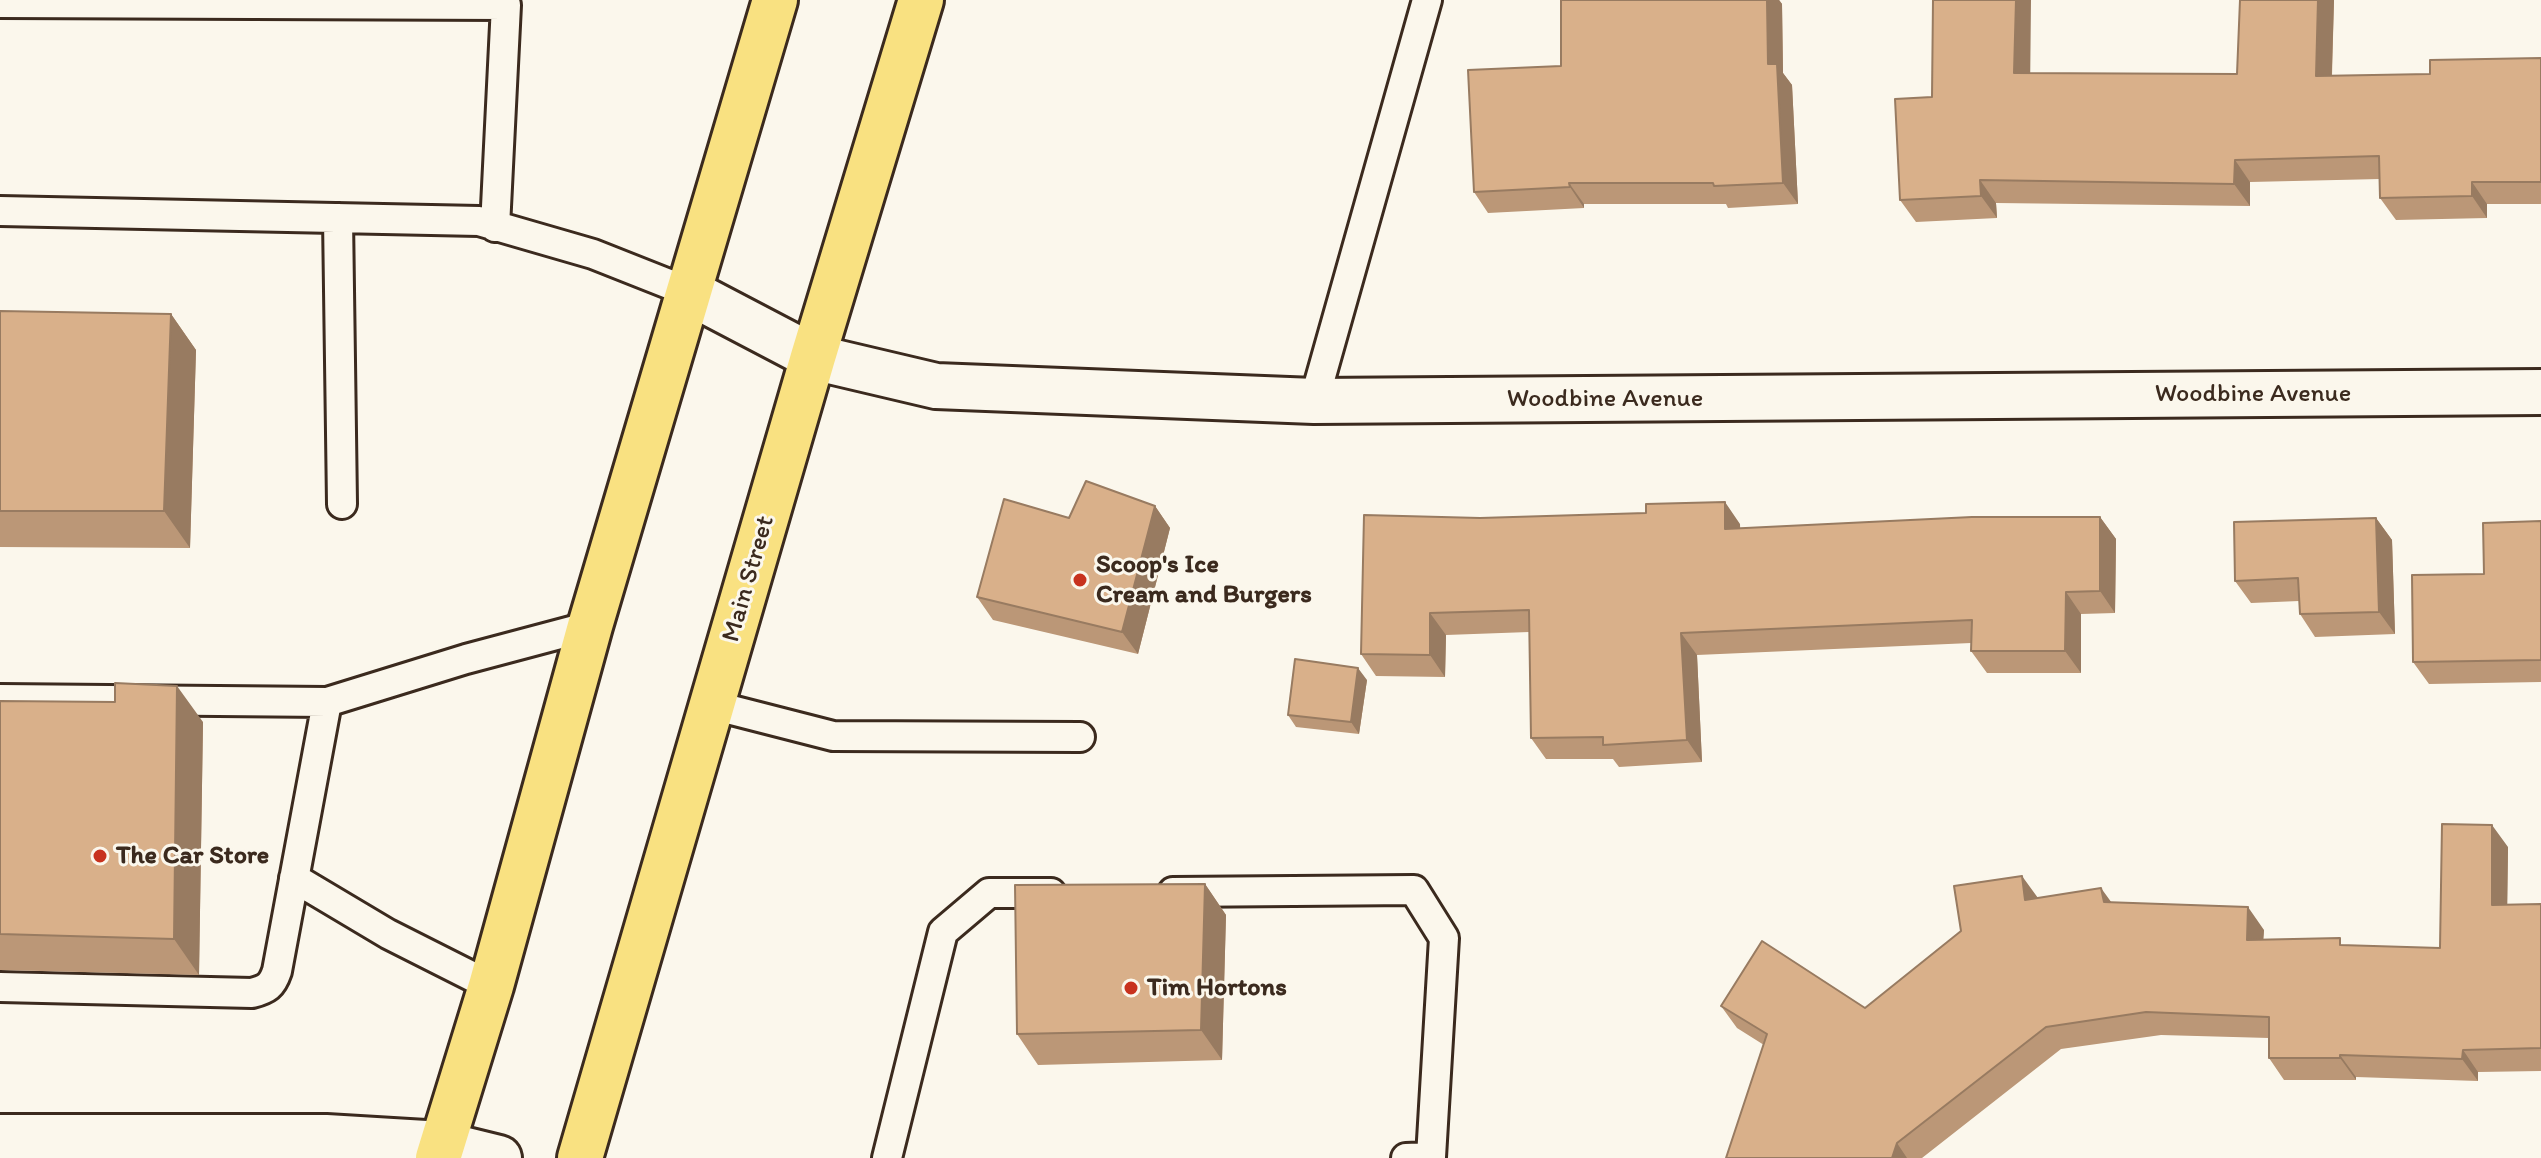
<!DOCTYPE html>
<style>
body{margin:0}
canvas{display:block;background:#fbf7ec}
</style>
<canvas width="2541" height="1158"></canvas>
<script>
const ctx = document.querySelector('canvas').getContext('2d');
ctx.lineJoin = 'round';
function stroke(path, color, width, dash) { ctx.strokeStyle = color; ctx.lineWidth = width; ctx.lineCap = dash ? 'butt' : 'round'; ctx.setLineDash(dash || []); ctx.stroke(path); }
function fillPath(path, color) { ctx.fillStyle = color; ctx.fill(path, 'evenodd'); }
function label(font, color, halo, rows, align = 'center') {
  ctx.font = font + ' Itim,sans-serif'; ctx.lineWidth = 6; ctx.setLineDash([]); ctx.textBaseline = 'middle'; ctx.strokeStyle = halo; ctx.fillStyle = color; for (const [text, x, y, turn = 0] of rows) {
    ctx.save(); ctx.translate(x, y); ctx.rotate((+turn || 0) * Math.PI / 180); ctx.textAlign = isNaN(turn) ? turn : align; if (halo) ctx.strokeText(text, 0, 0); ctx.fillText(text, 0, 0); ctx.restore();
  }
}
const lane = new Path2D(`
 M 0,3 L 506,5 L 495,227
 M 0,211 L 479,221 L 593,254 L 689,292
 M 338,218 L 342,504
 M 1314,401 L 1427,0
 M 0,699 L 327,702 L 466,659 L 590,626
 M 712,705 L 833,736 L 1080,737
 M 294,878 L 388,934 L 491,986
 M 1173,892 L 1414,890 L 1444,938 L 1431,1157 L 1406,1158
 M 0,987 L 252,993 C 267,989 272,986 277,971 L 327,702
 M 887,1158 L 943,932 L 989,893 L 1051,893`);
const street = new Path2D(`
 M 689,292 L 813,357 L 936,386 L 1314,401 L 2541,392
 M 0,1137 L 326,1137 L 442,1144 L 499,1158`);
const primary = new Path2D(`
 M 438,1158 L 491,986 L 590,626 L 775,0
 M 580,1158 L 813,357 L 921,0`);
stroke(lane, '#3b2a1e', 34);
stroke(street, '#3b2a1e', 50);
stroke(primary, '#3b2a1e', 50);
stroke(lane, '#fbf7ec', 28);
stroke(street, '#fbf7ec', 44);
stroke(primary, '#f9e181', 44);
fillPath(new Path2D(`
 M 1561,0 L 1779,0 L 1782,4 L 1783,73 L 1792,85 L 1798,204 L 1728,208 L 1726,204 L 1584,204 L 1584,208 L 1488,213 L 1474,192 L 1561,66 Z
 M 2334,0 L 2332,76 L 2430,74 L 2541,58 L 2541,204 L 2487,204 L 2487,218 L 2396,220 L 2380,198 L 2380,179 L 2250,182 L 2250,206 L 1996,203 L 1997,218 L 1916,222 L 1900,200 L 1932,97 L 2030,73 L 2237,74 Z
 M 0,311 L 171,314 L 196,350 L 190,548 L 0,547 Z
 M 1155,506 L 1170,528 L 1138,654 L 993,620 L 977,597 L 1069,518 Z
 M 2100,517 L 2116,539 L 2115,613 L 2081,614 L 2081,673 L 1987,673 L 1971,651 L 1971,643 L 1697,655 L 1702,762 L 1619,767 L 1613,759 L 1546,759 L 1531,738 L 1529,632 L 1446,635 L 1445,677 L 1376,676 L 1361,654 L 1480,518 L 1740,524 L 1740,529 Z
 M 2376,518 L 2392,540 L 2395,634 L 2315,637 L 2300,614 L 2299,601 L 2251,603 L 2235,581 Z
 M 2541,521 L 2541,682 L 2429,684 L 2413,662 L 2484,574 Z
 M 1367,680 L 1359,734 L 1296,727 L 1288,715 Z
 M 0,701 L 203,722 L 199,975 L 0,970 Z
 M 2508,847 L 2507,905 L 2541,904 L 2541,1071 L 2478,1072 L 2478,1081 L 2356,1077 L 2356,1080 L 2284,1080 L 2269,1058 L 2269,1038 L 2161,1035 L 2061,1049 L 1922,1158 L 1726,1158 L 1764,1045 L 1737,1028 L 1721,1006 L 1865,1008 L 2038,898 L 2112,903 L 2264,930 L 2263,939 L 2345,945 L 2440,948 Z
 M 1205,884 L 1226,915 L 1222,1060 L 1038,1065 L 1017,1034 Z`), '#bb9777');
fillPath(new Path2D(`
 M 1767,0 L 1779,0 L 1782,4 L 1783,73 L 1792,85 L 1798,204 L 1783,183 L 1768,64 Z
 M 2016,0 L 2031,0 L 2030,95 L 2014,73 Z
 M 2318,0 L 2334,0 L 2331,98 L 2316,76 Z
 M 2235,160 L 2250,182 L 2250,206 L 2234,184 Z
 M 1980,180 L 1996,203 L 1997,218 L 1981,196 Z
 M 2472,182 L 2487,204 L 2487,218 L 2472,196 Z
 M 1569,183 L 1584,204 L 1584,208 L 1570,187 Z
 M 171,314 L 196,350 L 190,548 L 164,511 Z
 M 1725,502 L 1740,524 L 1741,551 L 1725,529 Z
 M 1155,506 L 1170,528 L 1138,654 L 1122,632 Z
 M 2100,517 L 2116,539 L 2115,613 L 2100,591 Z
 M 2376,518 L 2392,540 L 2395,634 L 2379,612 Z
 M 2066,592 L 2081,614 L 2081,673 L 2065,651 Z
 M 1430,613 L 1446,635 L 1445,677 L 1430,655 Z
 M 1681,633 L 1697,655 L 1702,762 L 1687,740 Z
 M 1358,668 L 1367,680 L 1359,734 L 1351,722 Z
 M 177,686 L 203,722 L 199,975 L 174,939 Z
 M 2492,825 L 2508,847 L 2507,927 L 2492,905 Z
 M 2022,876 L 2038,898 L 2025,900 Z
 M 1205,884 L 1226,915 L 1222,1060 L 1201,1030 Z
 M 2101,888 L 2117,910 L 2104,902 Z
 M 2248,907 L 2264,930 L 2262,962 L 2247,940 Z
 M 2463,1050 L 2478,1072 L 2478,1081 L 2462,1059 Z
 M 2340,1055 L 2356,1077 L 2356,1080 L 2340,1058 Z
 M 1897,1143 L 1907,1158 L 1892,1158 Z`), '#987b61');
const building = new Path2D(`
 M 1561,0 L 1767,0 L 1768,64 L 1777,64 L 1783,183 L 1714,186 L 1713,183 L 1569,183 L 1570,187 L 1474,192 L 1468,70 L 1561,66 Z
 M 1933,0 L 2016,0 L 2014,73 L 2237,74 L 2240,0 L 2318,0 L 2316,76 L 2430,74 L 2430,60 L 2541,58 L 2541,182 L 2472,182 L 2472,196 L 2380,198 L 2379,156 L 2235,160 L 2234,184 L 1980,180 L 1981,196 L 1900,200 L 1895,99 L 1932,97 Z
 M 0,311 L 171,314 L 164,511 L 0,511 Z
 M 1086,481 L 1155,506 L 1122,632 L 977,597 L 1004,499 L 1069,518 Z
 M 1725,502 L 1725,529 L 1972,517 L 2100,517 L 2100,591 L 2066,592 L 2065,651 L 1971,651 L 1972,620 L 1681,633 L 1687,740 L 1603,745 L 1603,737 L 1531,738 L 1529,610 L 1430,613 L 1430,655 L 1361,654 L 1364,515 L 1480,518 L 1646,513 L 1646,504 Z
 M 2376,518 L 2379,612 L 2300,614 L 2298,578 L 2235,581 L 2234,522 Z
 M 2541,521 L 2541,660 L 2413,662 L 2412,575 L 2484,574 L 2483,523 Z
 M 1295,659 L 1358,668 L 1351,722 L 1288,715 Z
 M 115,683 L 177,686 L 174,939 L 0,934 L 0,701 L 115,702 Z
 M 2442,824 L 2492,825 L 2492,905 L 2541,904 L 2541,1048 L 2463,1050 L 2462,1059 L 2340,1055 L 2340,1058 L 2269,1058 L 2269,1017 L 2146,1012 L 2046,1027 L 1897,1143 L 1892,1158 L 1726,1158 L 1767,1034 L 1721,1006 L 1762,941 L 1865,1008 L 1961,931 L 1954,886 L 2022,876 L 2025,900 L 2101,888 L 2104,902 L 2248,907 L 2247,940 L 2340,938 L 2340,945 L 2440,948 Z
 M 1205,884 L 1201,1030 L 1017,1034 L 1015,885 Z`);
fillPath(building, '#d9b08a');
stroke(building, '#987b61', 2);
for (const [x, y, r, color] of [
 [1080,580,8,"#c8321e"],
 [100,856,8,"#c8321e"],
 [1131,988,8,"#c8321e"]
]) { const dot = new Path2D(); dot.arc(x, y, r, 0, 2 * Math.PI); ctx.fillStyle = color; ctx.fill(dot); stroke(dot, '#fbf7ec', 3); }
label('26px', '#3b2a1e', '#fbf7ec', [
 ["Woodbine Avenue",2253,394],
 ["Woodbine Avenue",1605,399],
 ["Main Street",749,579,-74]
]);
label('bold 26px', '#3b2a1e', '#fbf7ec', [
 ["Scoop's Ice",1096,565],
 ["Cream and Burgers",1096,595],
 ["The Car Store",116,856],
 ["Tim Hortons",1147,988]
], 'left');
</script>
